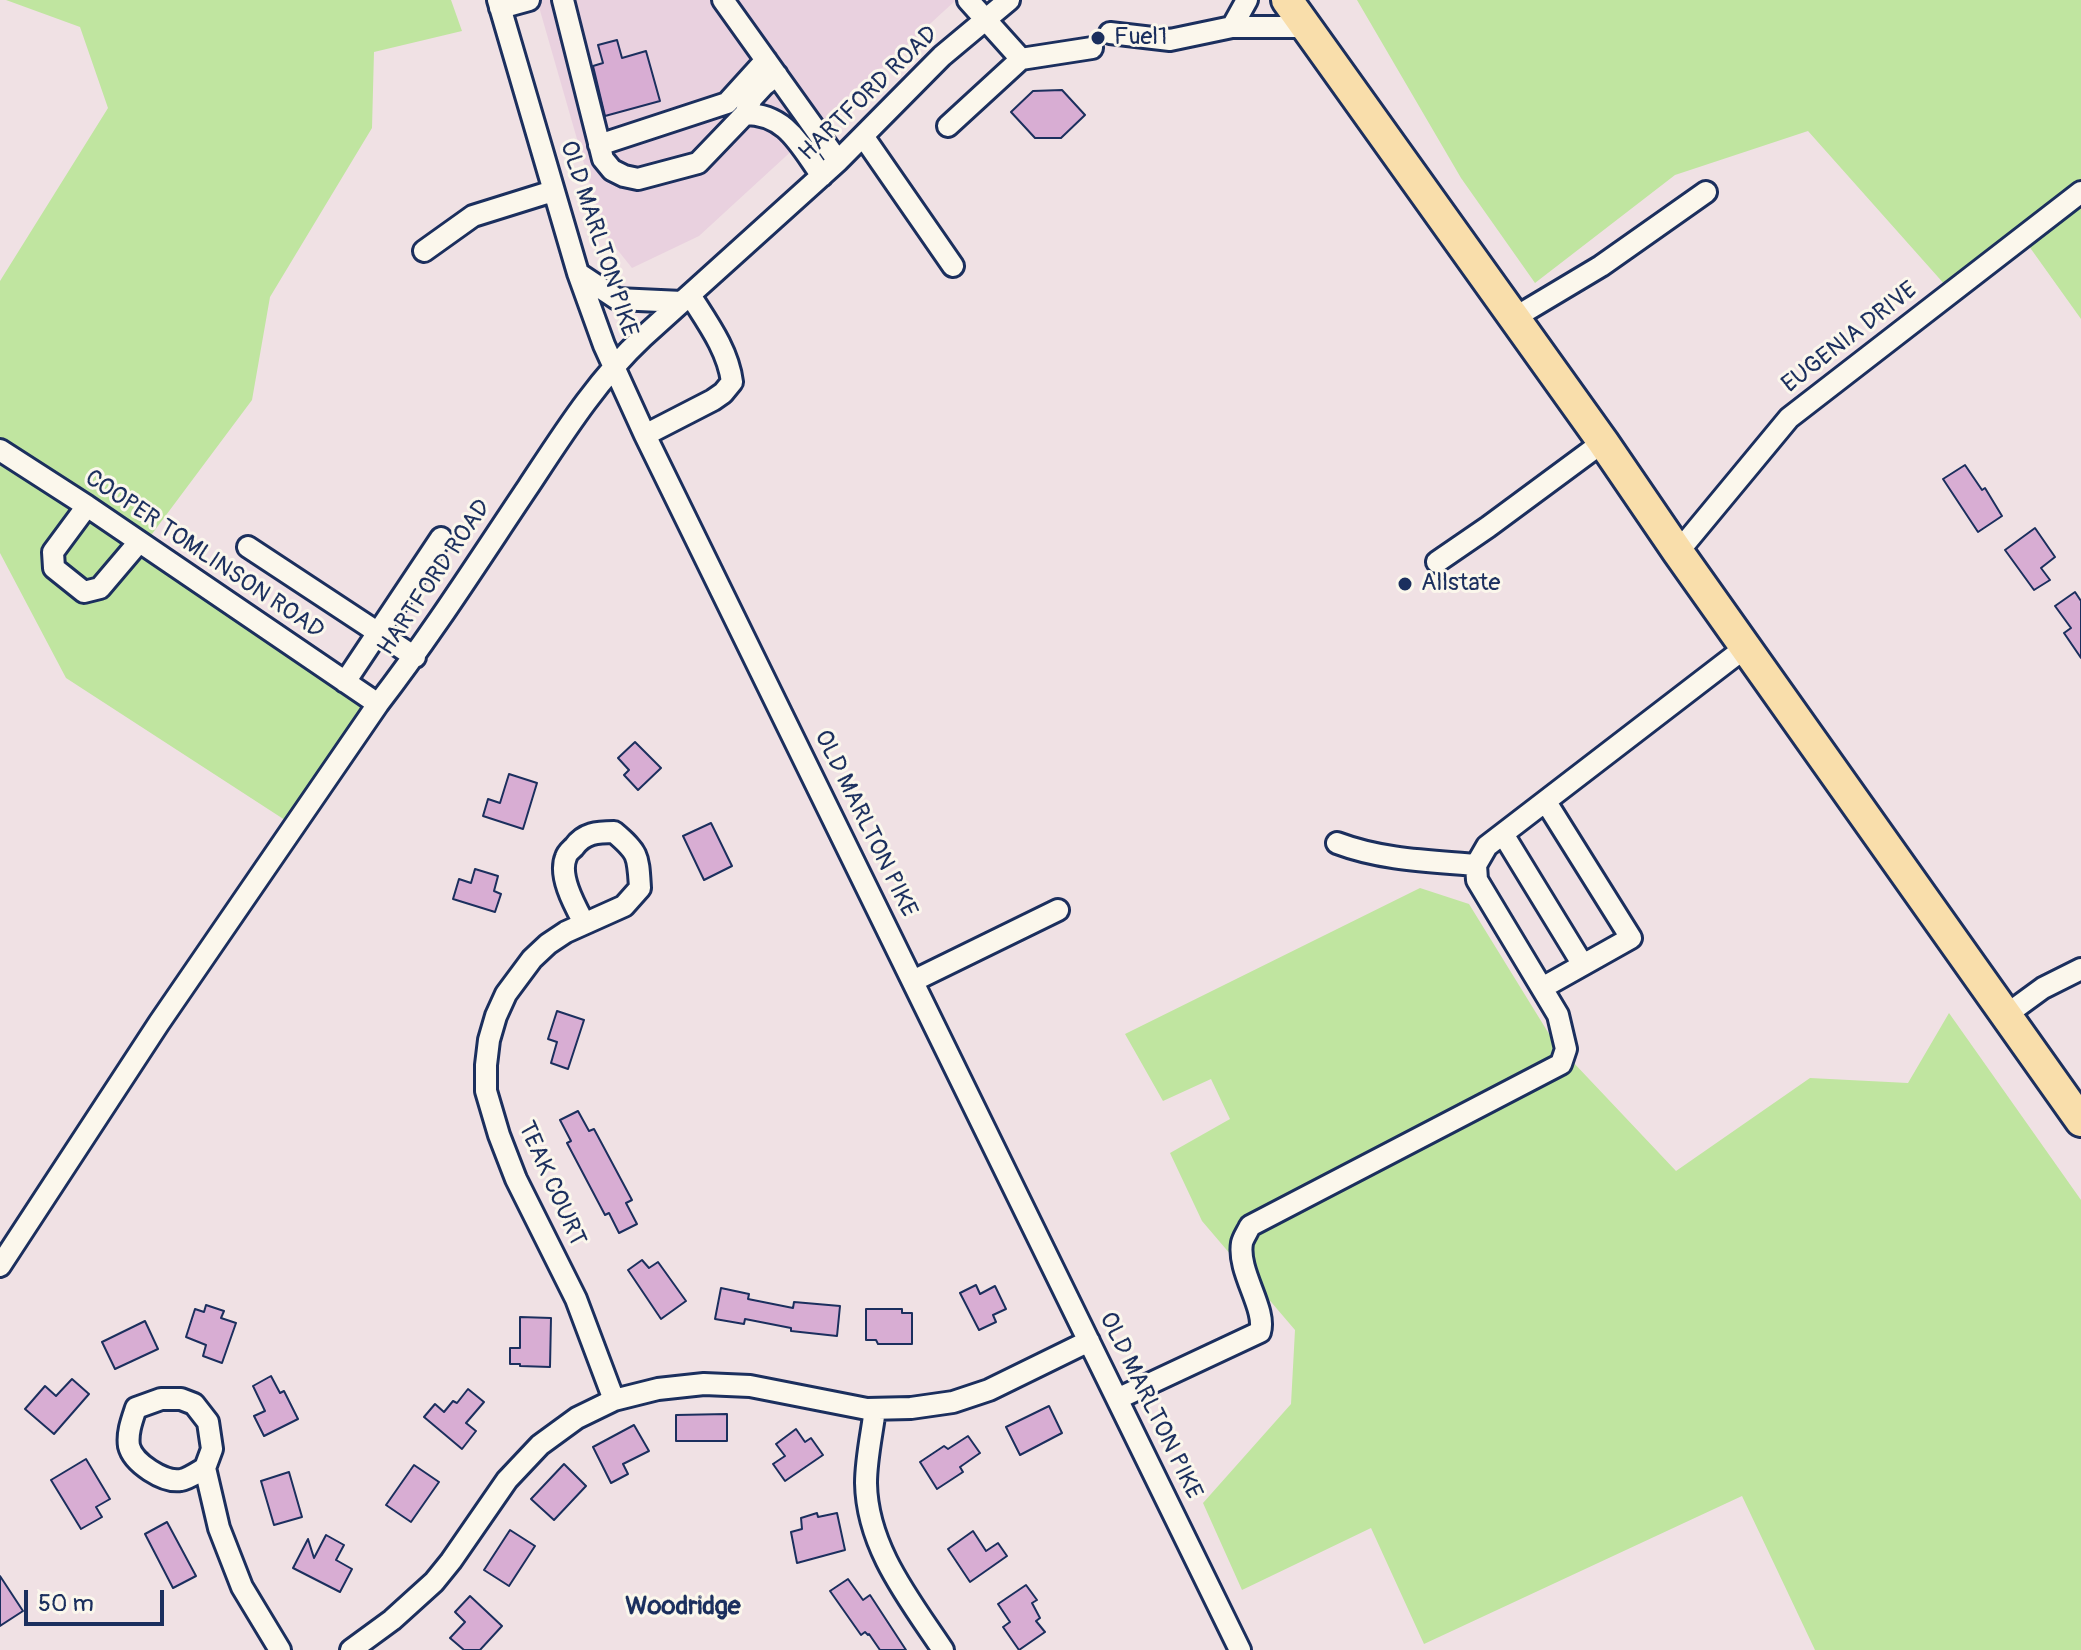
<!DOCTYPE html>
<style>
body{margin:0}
#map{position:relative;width:2081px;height:1650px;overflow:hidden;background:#f0e1e4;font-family:Pangolin,sans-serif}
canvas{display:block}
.scale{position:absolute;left:24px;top:1590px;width:140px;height:36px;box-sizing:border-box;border:4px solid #1b2f5e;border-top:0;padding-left:10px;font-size:24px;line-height:28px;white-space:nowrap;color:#1b2f5e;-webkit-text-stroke:6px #fbf7ec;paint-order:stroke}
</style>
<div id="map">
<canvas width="2081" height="1650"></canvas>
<div class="scale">50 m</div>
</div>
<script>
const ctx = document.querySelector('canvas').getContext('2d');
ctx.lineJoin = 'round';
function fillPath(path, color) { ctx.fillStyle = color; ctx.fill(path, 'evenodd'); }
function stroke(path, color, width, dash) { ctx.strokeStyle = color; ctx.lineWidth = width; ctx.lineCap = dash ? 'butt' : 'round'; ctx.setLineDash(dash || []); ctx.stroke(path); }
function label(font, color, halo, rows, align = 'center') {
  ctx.font = font + ' Pangolin,sans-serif'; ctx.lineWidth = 6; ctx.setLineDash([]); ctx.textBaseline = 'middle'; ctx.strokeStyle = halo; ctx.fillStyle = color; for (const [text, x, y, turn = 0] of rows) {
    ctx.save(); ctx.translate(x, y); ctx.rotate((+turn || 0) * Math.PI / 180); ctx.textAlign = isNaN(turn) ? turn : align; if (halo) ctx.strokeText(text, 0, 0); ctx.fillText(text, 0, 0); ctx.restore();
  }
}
fillPath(new Path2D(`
 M 537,0 L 956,0 L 699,236 L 632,268 L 604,233 Z`), '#e9d1df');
fillPath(new Path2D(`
 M 6,0 L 451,0 L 462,31 L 374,52 L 372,128 L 270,297 L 252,400 L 146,542 L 369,709 L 288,822 L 66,678 L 0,553 L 0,281 L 108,108 L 80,27 Z
 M 1357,0 L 2081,0 L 2081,319 L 2026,242 L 1954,295 L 1808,131 L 1675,175 L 1535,283 L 1461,178 Z
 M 1420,888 L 1469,904 L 1554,1042 L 1676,1171 L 1810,1078 L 1908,1083 L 1949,1013 L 2081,1200 L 2081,1650 L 1815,1650 L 1742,1496 L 1424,1644 L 1371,1528 L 1242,1590 L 1203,1503 L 1291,1404 L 1295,1330 L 1202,1221 L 1170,1153 L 1230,1119 L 1211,1079 L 1163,1101 L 1125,1034 Z`), '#c0e5a0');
const building = new Path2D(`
 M 617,40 L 622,58 L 646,51 L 660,101 L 605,116 L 593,66 L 603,63 L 598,45 Z
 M 1062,90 L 1085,115 L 1061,138 L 1035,138 L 1011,112 L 1033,91 Z
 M 1965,465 L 1982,490 L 1985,488 L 2002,516 L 1978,532 L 1943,479 Z
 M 2035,528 L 2055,557 L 2041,568 L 2050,580 L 2034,590 L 2005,550 Z
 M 2075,592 L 2081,601 L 2081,658 L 2064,633 L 2071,628 L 2055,606 Z
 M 635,742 L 661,768 L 638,790 L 624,775 L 629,770 L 618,758 Z
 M 509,774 L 537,783 L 523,829 L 483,816 L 488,799 L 500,803 Z
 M 711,823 L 732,866 L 704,880 L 683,836 Z
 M 475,869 L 498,876 L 494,891 L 501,894 L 495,912 L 453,899 L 459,879 L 471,883 Z
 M 557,1011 L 584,1020 L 568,1069 L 551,1063 L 557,1042 L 548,1039 Z
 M 578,1111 L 589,1131 L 594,1129 L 632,1200 L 626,1203 L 637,1224 L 619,1233 L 609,1213 L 605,1215 L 567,1143 L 571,1141 L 560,1120 Z
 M 642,1260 L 649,1268 L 658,1262 L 686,1301 L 661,1319 L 628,1270 Z
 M 976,1285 L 980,1294 L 995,1286 L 1006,1309 L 993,1315 L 996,1322 L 979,1330 L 960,1293 Z
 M 721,1288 L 749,1294 L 748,1299 L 793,1308 L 794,1302 L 840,1306 L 837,1336 L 791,1331 L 791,1328 L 745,1319 L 744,1324 L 715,1319 Z
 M 206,1305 L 224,1311 L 221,1318 L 236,1323 L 222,1363 L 203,1356 L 206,1345 L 186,1337 L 195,1309 L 204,1312 Z
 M 866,1309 L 902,1309 L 902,1313 L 912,1313 L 912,1344 L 878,1344 L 876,1340 L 866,1340 Z
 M 520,1317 L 551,1318 L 550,1367 L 520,1366 L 520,1364 L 510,1364 L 510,1348 L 520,1348 Z
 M 145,1321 L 158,1349 L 115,1369 L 102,1342 Z
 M 271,1376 L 280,1393 L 284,1391 L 298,1419 L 264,1436 L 254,1416 L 265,1411 L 253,1386 Z
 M 72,1379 L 89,1394 L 54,1434 L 25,1409 L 45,1386 L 56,1396 Z
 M 468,1389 L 484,1402 L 466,1423 L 476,1431 L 462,1449 L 424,1417 L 435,1404 L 444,1412 L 453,1401 L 457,1403 Z
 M 1049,1406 L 1062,1433 L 1020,1455 L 1006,1427 Z
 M 727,1414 L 727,1441 L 676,1441 L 676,1415 Z
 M 634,1425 L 649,1451 L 623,1464 L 628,1474 L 611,1483 L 593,1447 Z
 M 796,1429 L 805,1442 L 811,1438 L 823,1455 L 785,1481 L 773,1464 L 785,1456 L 776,1444 Z
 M 968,1436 L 980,1453 L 960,1467 L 963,1472 L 937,1489 L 920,1462 L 944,1446 L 948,1449 Z
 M 86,1459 L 110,1499 L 96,1507 L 102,1517 L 81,1529 L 51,1480 Z
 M 564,1464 L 586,1486 L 554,1520 L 531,1499 Z
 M 414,1465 L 439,1482 L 411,1522 L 386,1505 Z
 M 289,1472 L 302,1517 L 274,1525 L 261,1481 Z
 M 817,1513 L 818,1517 L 837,1513 L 845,1550 L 797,1563 L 791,1532 L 802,1529 L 801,1518 Z
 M 167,1522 L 196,1576 L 173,1588 L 145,1534 Z
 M 510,1530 L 535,1546 L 509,1586 L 484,1570 Z
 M 973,1531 L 986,1551 L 998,1543 L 1007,1556 L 970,1582 L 948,1549 Z
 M 326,1535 L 344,1545 L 336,1560 L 352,1569 L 340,1592 L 293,1568 L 308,1539 L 314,1558 Z
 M 0,1576 L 23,1611 L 0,1626 Z
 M 848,1579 L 863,1600 L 870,1595 L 906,1650 L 880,1650 L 869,1634 L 868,1635 L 865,1632 L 861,1635 L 830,1591 Z
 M 1026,1585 L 1037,1600 L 1032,1603 L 1040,1618 L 1036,1621 L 1045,1632 L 1019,1650 L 1003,1627 L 1010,1622 L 998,1604 Z
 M 470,1596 L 502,1626 L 480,1650 L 464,1650 L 450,1638 L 465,1622 L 455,1612 Z`);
fillPath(building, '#d8add3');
stroke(building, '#1b2f5e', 2);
const minor = new Path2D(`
 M 498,0 L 578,273 L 604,345 L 645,435 L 1240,1650
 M 563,0 L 603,159 L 612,170 L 624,176 L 638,179 L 698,163 L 745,114 L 752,98 L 764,85 L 777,75
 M 723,0 L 838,161
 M 968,0 L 1021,59
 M 500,8 L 529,0
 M 1232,27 L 1247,0
 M 1110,33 L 1170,40 L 1232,27 L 1306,27
 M 745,114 C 787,114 800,146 822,176
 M 948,126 L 1021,59 L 1092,48
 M 863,136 L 953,266
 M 599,145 L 727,103 L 766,60
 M 424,251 L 473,216 L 553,191
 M 578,273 L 617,299 L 682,302
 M 1514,318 L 1601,266 L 1706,192
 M 645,435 L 713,400 L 723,393 L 732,382 C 728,350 707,322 690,295
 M 0,450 L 87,506 L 378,704
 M 87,506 L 53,552 L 54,568 L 84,592 L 100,588 L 139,542
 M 248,547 L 415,657
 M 1678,552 L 1789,418 L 2081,192
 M 1437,562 L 1488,527 L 1603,442
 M 345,682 L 441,538
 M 1503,834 L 1583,965
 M 1337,843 C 1382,860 1429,861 1476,865
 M 584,923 C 575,906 558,876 566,857 C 567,853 571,850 574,847 C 584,833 597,832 614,832 C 639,853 638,856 640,888 L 624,906 L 566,932 L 548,944 L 532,959 L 506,994 L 496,1016 L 489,1040 L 486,1065 L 486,1091 L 499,1135 L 516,1179 L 576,1299 L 614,1400
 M 913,981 L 1058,910
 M 1542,988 L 1631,938 L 1546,802
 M 2006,1015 L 2043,988 L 2081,969
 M 0,1266 L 159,1023 L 378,704 C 432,634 479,560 528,487 C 563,434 596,381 643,337 L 838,161 L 942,56 L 1009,0
 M 1117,1399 L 1260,1332 C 1267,1309 1237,1272 1242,1243 C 1243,1238 1248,1231 1250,1226 L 1561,1064 L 1566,1049 L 1558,1015 L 1477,880 L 1476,865 L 1487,846 L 1746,647
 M 875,1409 C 872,1433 866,1459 866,1483 C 867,1547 909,1599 943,1650
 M 205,1468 C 198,1472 188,1479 181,1480 C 164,1483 133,1463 129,1446 C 127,1433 132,1420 136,1408 L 161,1399 L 181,1399 L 194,1404 L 208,1422 L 212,1449 L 205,1468 L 219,1528 L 242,1587 L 280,1650
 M 351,1650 L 392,1620 L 434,1582 L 451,1561 L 507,1480 L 540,1445 L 577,1418 L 614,1400 L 658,1389 L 704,1384 L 750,1386 L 867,1409 L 911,1408 L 953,1402 L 989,1390 L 1089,1341`);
const highway = new Path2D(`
 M 1287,0 L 1603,442 L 1678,552 L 2081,1121`);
stroke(minor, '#1b2f5e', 26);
stroke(highway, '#1b2f5e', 36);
stroke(minor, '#fbf7ec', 20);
stroke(highway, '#f9deab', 30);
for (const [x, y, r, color] of [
 [1098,38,8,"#1b2f5e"],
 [1405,584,8,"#1b2f5e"]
]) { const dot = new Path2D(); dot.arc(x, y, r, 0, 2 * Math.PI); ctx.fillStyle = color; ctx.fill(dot); stroke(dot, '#fbf7ec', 3); }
label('24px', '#1b2f5e', '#fbf7ec', [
 ["Fuel1",1114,38],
 ["Allstate",1421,584]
], 'left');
label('24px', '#1b2f5e', '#fbf7ec', [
 ["HARTFORD ROAD",869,94,-44],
 ["OLD MARLTON PIKE",598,239,72],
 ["EUGENIA DRIVE",1850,338,-38],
 ["COOPER TOMLINSON ROAD",204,555,34],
 ["HARTFORD ROAD",435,578,-56],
 ["OLD MARLTON PIKE",865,824,64],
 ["TEAK COURT",551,1184,66],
 ["OLD MARLTON PIKE",1150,1406,64]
]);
label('bold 26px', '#1b2f5e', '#fbf7ec', [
 ["Woodridge",683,1607]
]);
</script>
